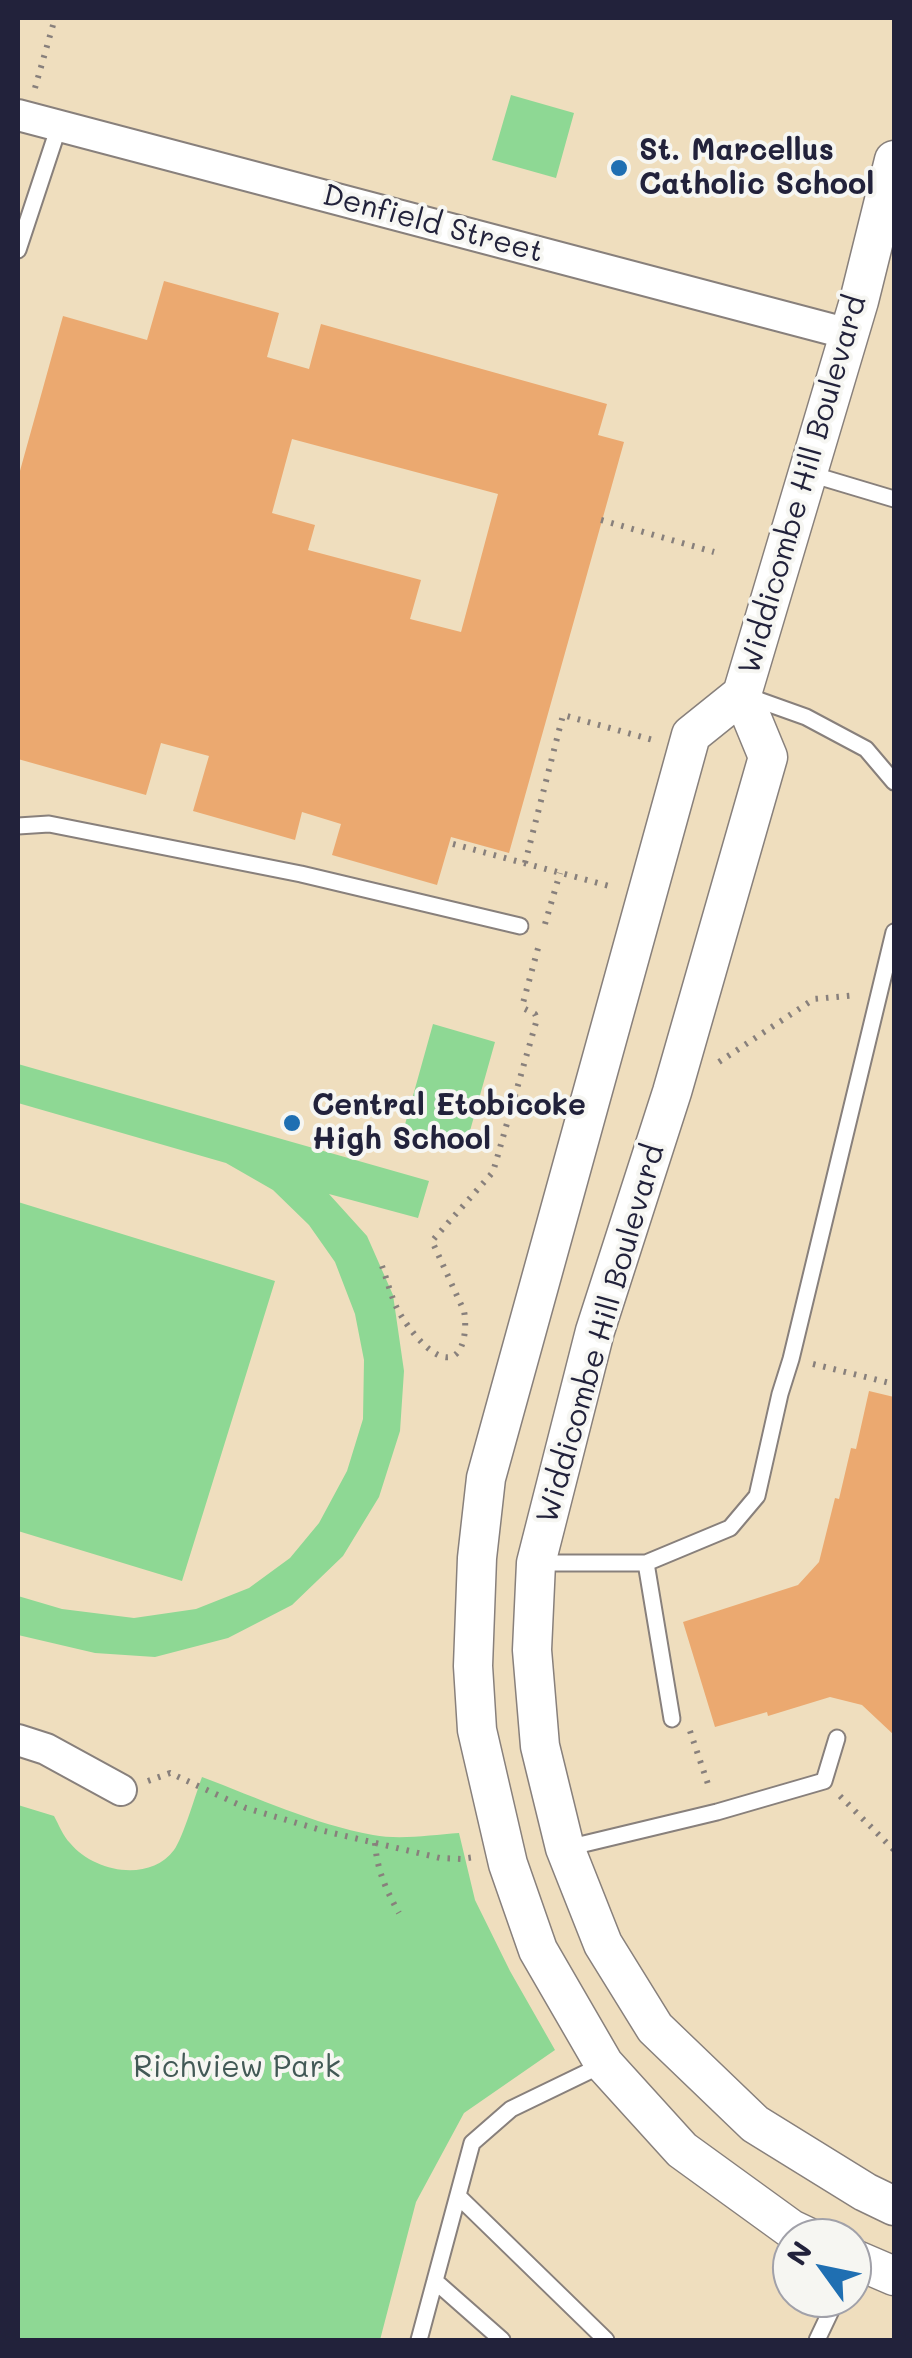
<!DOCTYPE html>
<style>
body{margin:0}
#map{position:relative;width:912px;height:2358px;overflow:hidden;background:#efdebe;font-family:Mali,sans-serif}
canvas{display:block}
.frame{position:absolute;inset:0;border:20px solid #22223b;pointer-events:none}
.north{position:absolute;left:772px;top:2218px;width:100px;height:100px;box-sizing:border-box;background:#f6f6f2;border:2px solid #a1a1a9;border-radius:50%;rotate:303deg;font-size:28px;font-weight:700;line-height:40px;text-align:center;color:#22223b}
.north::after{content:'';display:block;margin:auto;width:35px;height:45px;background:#1f6fb2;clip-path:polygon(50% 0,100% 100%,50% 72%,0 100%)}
</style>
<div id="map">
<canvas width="912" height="2358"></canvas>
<div class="frame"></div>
<div class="north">N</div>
</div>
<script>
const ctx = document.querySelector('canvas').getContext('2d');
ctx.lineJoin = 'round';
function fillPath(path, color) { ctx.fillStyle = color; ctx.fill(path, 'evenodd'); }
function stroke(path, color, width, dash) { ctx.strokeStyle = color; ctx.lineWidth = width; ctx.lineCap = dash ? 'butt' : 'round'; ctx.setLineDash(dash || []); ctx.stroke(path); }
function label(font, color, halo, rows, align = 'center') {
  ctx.font = font + ' Mali,sans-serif'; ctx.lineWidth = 8; ctx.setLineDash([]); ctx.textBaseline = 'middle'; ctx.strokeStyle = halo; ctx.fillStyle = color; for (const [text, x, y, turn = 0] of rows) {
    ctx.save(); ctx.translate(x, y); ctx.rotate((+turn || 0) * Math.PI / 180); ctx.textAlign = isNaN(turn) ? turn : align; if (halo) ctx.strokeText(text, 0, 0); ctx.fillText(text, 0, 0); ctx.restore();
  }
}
fillPath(new Path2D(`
 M 511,95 L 574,113 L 556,178 L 492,160 Z
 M 433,1024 L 495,1042 L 466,1145 L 404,1128 Z
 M 18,1064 L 429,1181 L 418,1218 L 329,1194 L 367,1236 L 393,1295 L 404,1371 L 400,1431 L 379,1497 L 343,1556 L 292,1605 L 228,1638 L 155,1657 L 95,1653 L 18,1635 L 18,1596 L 62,1609 L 134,1618 L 196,1609 L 249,1588 L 290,1558 L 319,1523 L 347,1471 L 363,1419 L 364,1360 L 355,1314 L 335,1262 L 309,1225 L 273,1190 L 226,1163 L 18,1103 Z
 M 18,1202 L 275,1281 L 182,1581 L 18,1531 Z
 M 202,1777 C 258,1798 313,1824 373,1835 C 400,1840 431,1835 459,1833 L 475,1900 L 510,1971 L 555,2050 L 464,2113 L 416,2202 L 380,2340 L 18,2340 L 18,1805 L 54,1816 C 59,1825 63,1836 70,1843 C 94,1872 149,1883 174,1850 C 183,1838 196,1793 202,1777 Z`), '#8ed894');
fillPath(new Path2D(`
 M 164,281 L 279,313 L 267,357 L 309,369 L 321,324 L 607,404 L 598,435 L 624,442 L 509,853 L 451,837 L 437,885 L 332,855 L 341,824 L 302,812 L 295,840 L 193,811 L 209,756 L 161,743 L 146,795 L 18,759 L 18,478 L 63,316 L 147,340 ZM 292,439 L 498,494 L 461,632 L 410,619 L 421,580 L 308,550 L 315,525 L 272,513 Z
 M 869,1391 L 894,1397 L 894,1735 L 862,1705 L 830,1697 L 768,1716 L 767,1712 L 715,1727 L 683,1622 L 798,1585 L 819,1562 L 835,1498 L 839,1499 L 851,1448 L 856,1449 Z`), '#eba970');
const service = new Path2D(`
 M 18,250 L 59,126
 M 807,473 L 894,499
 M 750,697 L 806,717 L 866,749 L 894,782
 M 18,826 L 49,824 L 301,874 L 520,926
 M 539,1563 L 646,1563 L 730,1528 L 757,1496 L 780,1394 L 791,1359 L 894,932
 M 646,1563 L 672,1719
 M 567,1848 L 717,1812 L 824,1781 L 837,1738
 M 458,2196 L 606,2340
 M 435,2281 L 502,2340
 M 419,2340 L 472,2143 L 511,2109 L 604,2064
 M 817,2340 L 837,2298`);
const minor = new Path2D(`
 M 18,115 L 849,334
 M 18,1740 L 46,1749 L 121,1790`);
const tertiary = new Path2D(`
 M 742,694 L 768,757 L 672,1092 L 595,1331 L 536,1563 L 532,1650 L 540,1746 L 565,1848 L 603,1944 L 655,2028 L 755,2124 L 865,2192 L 894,2206
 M 810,2238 L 791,2229 L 682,2150 L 604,2064 L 538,1950 L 508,1864 L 477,1730 L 473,1666 L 477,1558 L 486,1478 L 691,735 L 742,694 L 859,301 L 894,160
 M 852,2258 L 894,2276`);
stroke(service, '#88807c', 19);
stroke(minor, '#88807c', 34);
stroke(tertiary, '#88807c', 41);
stroke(new Path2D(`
 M 35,88 L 55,18
 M 601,520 L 714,552
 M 453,844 L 613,887
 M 525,863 L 563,715 L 653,740
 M 545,924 L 560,873
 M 719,1062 L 814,999 L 857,995
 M 382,1266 C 388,1282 392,1302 402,1317 C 409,1328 421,1344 433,1352 C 463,1372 468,1331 464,1311 L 432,1241 L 493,1172 L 537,1019 L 535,1014 L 525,1009 L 523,1003 L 540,941
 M 813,1364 L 894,1384
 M 690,1731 L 710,1790
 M 148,1781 L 170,1773 L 246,1808 L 324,1831 L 440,1858 L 461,1859 L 475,1857
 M 840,1796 L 894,1850
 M 375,1843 C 377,1870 386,1890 399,1913`), '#88807c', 6, [2.5, 8]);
stroke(service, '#fff', 15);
stroke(minor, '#fff', 30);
stroke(tertiary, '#fff', 38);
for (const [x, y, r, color] of [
 [619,168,10,"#1f6fb2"],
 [292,1123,10,"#1f6fb2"]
]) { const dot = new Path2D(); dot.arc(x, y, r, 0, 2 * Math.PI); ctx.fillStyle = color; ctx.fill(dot); stroke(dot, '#f6f6f2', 4); }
label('bold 30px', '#22223b', '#f6f6f2', [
 ["St. Marcellus",639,151],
 ["Catholic School",639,185],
 ["Central Etobicoke",312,1106],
 ["High School",312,1140]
], 'left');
label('30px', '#22223b', '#f6f6f2', [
 ["Denfield Street",433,224,15],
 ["Widdicombe Hill Boulevard",803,485,-74],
 ["Widdicombe Hill Boulevard",601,1334,-74]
]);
label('30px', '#425956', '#f6f6f2', [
 ["Richview Park",237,2068]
]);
</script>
